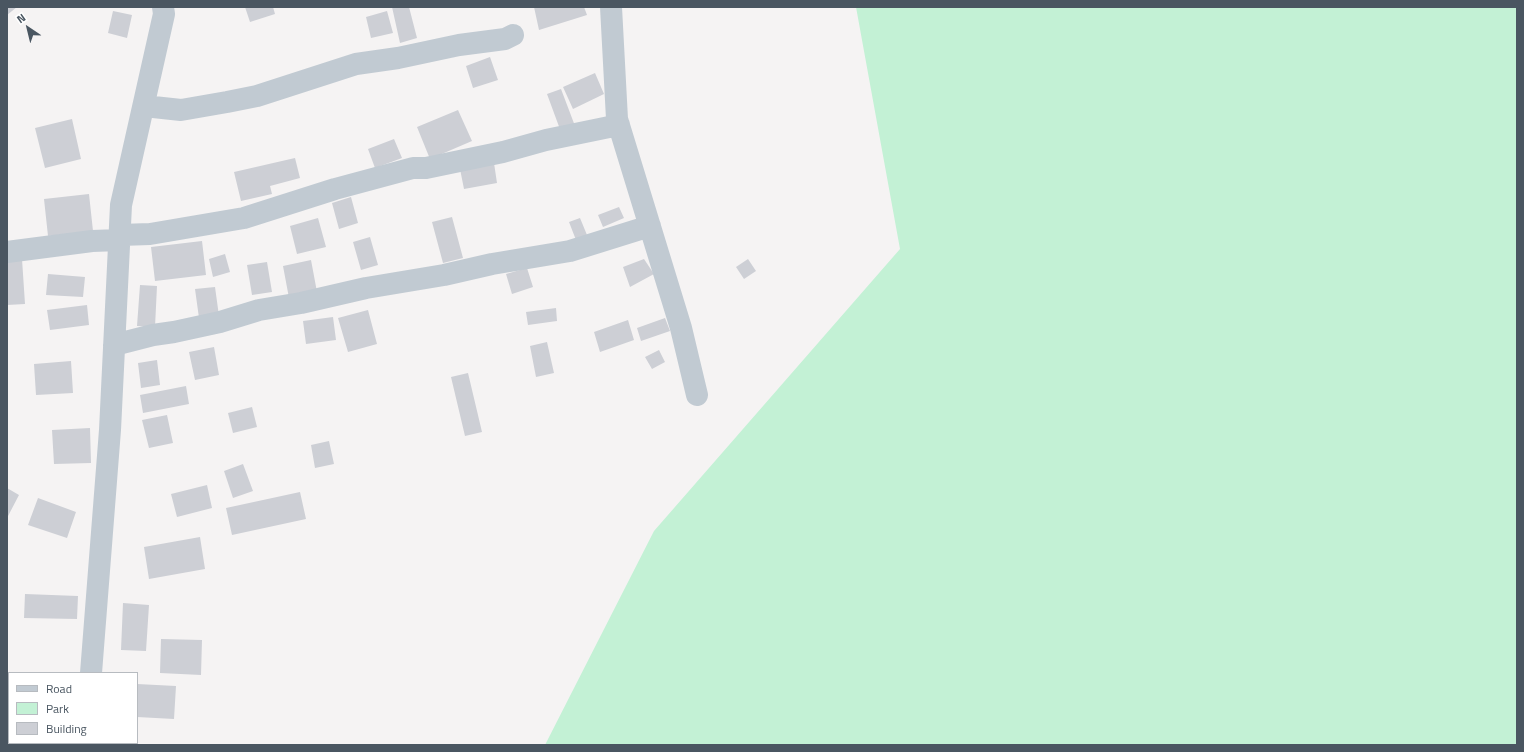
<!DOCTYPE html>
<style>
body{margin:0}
#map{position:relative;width:1524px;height:752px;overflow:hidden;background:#f5f3f3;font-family:"Titillium Web",sans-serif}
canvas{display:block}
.frame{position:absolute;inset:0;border:8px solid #4a5661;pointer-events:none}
.legend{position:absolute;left:8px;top:672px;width:130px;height:72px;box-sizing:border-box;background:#fff;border:1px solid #b7bbc0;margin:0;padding:5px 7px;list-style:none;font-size:12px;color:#4a5661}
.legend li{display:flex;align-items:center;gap:8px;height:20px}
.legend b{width:20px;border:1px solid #b7bbc0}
.north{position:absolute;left:8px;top:8px;width:40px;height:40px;-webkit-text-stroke:3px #fff;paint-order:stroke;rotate:325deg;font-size:11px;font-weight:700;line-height:16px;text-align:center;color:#4a5661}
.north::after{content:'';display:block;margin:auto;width:14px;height:18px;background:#4a5661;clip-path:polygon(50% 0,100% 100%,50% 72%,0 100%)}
</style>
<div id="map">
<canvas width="1524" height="752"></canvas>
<div class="frame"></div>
<ul class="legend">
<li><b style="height:5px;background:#c1cad2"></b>Road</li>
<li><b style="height:11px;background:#c3f1d5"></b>Park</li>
<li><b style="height:11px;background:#cdcfd5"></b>Building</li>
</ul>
<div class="north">N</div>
</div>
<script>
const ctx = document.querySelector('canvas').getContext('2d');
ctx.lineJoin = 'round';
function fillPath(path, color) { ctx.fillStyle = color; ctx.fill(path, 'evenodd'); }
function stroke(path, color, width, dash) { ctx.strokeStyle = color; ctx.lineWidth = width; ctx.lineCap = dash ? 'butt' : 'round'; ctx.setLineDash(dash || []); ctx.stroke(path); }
fillPath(new Path2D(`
 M 856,7 L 1517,7 L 1517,745 L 545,745 L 654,531 L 900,249 Z`), '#c3f1d5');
fillPath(new Path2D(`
 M 7,7 L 17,7 L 7,15 Z
 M 245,7 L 273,7 L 275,14 L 250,22 Z
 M 392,7 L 409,7 L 417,38 L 400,43 Z
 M 534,7 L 584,7 L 587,15 L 539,30 Z
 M 113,11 L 132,15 L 127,38 L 108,33 Z
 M 387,11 L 393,33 L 371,38 L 366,17 Z
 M 490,57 L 498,80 L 473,88 L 466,66 Z
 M 595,73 L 604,94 L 573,109 L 563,87 Z
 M 561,89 L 575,126 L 561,132 L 547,94 Z
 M 458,110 L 472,141 L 430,159 L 417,127 Z
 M 72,119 L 81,159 L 45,168 L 35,128 Z
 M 394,139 L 402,158 L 375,168 L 368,149 Z
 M 295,158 L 300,178 L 270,186 L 272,194 L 241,201 L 234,172 Z
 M 494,163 L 497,183 L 464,189 L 460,169 Z
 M 89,194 L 93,231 L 48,236 L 44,199 Z
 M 351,197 L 358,223 L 339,229 L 332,203 Z
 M 619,207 L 624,218 L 603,227 L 598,215 Z
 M 452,217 L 463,258 L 443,263 L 432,222 Z
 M 318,218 L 326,247 L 297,254 L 290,226 Z
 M 580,218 L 587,235 L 576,240 L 569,222 Z
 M 370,237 L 378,265 L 361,270 L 353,242 Z
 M 202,241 L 206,275 L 155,281 L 151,247 Z
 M 225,254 L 230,272 L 213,277 L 209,259 Z
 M 22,259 L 25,304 L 7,305 L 7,260 Z
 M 644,259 L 654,274 L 630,287 L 623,267 Z
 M 748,259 L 756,271 L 744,279 L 736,267 Z
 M 311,260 L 317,292 L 289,298 L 283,266 Z
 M 267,262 L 272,292 L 252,295 L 247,265 Z
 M 527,268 L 533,287 L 512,294 L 506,274 Z
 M 48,274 L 85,277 L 83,297 L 46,295 Z
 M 140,285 L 157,286 L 155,327 L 137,326 Z
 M 215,287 L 219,316 L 199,318 L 195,289 Z
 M 87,305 L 89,325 L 50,330 L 47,310 Z
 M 556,308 L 557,321 L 528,325 L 526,312 Z
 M 368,310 L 377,344 L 348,352 L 338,318 Z
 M 333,317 L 336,340 L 306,344 L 303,321 Z
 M 665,318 L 670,331 L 641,341 L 637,328 Z
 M 628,320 L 634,340 L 600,352 L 594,332 Z
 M 547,342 L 554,373 L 536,377 L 530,346 Z
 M 214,347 L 219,375 L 195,380 L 189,352 Z
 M 659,350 L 665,362 L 652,369 L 645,357 Z
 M 157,360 L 160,385 L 141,388 L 138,363 Z
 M 71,361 L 73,393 L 36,395 L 34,364 Z
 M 468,373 L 482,432 L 465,436 L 451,377 Z
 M 186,386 L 189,404 L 143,413 L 140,395 Z
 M 252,407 L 257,427 L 233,433 L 228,413 Z
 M 167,415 L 173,443 L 149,448 L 142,420 Z
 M 90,428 L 91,463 L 54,464 L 52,430 Z
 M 329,441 L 334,464 L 315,468 L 311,445 Z
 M 243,464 L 253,491 L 233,498 L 224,471 Z
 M 207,485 L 212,508 L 177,517 L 171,494 Z
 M 7,488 L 19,495 L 7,518 Z
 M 300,492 L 306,519 L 232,535 L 226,508 Z
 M 38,498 L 76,512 L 67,538 L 28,525 Z
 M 200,537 L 205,569 L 149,579 L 144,547 Z
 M 25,594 L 78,596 L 77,619 L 24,618 Z
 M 123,603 L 149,605 L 146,651 L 121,650 Z
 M 161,639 L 202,640 L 201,675 L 160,673 Z
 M 137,684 L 176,686 L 174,719 L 137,717 Z`), '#cdcfd5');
stroke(new Path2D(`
 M 611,7 L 617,119 L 681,328 L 697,395
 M 144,106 L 181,110 L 227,102 L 257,96 L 356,64 L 398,58 L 459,45 L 505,39 L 513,35
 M 120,235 L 150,234 L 244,218 L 335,189 L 413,168 L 426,168 L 503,152 L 546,140 L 619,125
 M 7,252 L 92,241 L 120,240
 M 114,345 L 153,335 L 174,332 L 220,322 L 259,310 L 301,303 L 366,288 L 444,275 L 492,264 L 570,251 L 650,226
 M 91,673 L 110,430 L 121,205 L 164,14 L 163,7
 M 85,745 L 85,743`), '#c1cad2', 22);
</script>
